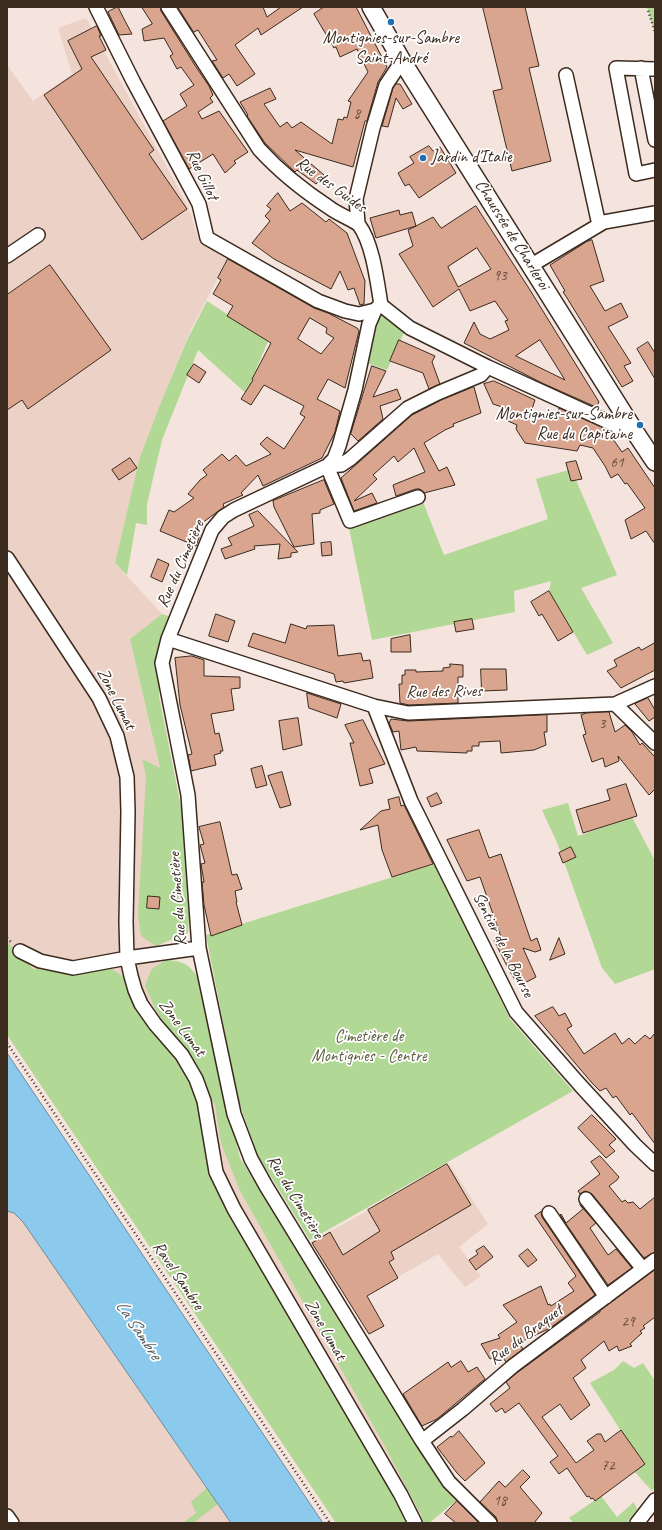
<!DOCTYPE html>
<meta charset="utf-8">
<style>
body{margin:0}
#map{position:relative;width:662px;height:1530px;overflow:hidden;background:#f4e4dd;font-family:Caveat,sans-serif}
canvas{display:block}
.frame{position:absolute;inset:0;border:8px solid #3b2a1e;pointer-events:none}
</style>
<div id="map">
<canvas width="662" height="1530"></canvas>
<div class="frame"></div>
</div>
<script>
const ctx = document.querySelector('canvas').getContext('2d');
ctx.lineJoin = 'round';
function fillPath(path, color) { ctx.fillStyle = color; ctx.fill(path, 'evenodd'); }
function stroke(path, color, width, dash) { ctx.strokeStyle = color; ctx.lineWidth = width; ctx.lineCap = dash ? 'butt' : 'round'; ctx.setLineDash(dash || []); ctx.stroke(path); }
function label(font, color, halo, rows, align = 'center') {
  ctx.font = font + ' Caveat,sans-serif'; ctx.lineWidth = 3.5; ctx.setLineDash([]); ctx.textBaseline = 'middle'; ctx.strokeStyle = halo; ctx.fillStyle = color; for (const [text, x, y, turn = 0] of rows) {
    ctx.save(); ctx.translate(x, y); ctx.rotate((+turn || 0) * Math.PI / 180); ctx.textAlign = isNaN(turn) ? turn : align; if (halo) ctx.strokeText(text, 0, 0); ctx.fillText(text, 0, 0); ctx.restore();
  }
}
fillPath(new Path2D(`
 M 86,18 L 188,206 L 198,238 L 228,259 L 191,329 L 159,407 L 139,460 L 115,563 L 162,614 L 130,639 L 160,769 L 177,937 L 156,946 L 159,953 L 162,976 L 188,981 L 240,1191 L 408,1482 L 438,1516 L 429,1523 L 342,1523 L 7,1033 L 7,65 L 33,101 L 72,74 L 58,28 Z
 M 450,1165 L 488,1224 L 459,1247 L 481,1276 L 465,1287 L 438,1254 L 398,1277 L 386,1257 L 344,1271 L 333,1278 L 311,1242 Z
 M 7,1211 L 14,1213 L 23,1221 L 231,1523 L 7,1523 Z`), '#ecd1c6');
fillPath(new Path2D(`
 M 647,7 L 655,7 L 655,33 Z
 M 207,301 L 268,341 L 252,379 L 250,397 L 198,350 L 162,440 L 147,504 L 147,525 L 136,523 L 127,575 L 115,563 L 139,460 L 159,407 L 187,340 Z
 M 382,314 L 406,328 L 387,370 L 367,363 L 377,325 Z
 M 569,470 L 576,480 L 617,575 L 581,588 L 613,643 L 587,655 L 549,591 L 551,581 L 514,591 L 515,612 L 372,640 L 348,523 L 421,497 L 444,555 L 548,519 L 536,479 Z
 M 162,614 L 174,618 L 159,650 L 159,696 L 193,868 L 188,933 L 156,946 L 141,936 L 138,915 L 146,776 L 142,759 L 160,768 L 130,639 Z
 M 568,803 L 578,836 L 632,817 L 655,861 L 655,969 L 615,984 L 602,968 L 558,845 L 542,810 Z
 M 435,864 L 510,1019 L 573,1091 L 310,1240 L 258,1156 L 238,1099 L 206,935 Z
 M 7,942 L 33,969 L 109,967 L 124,977 L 186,1070 L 199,1105 L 208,1151 L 411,1523 L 336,1523 L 7,1035 Z
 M 165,960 C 183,961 187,963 198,977 L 217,1062 L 240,1158 L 441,1484 L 458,1499 L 429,1523 L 423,1523 L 421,1515 L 382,1441 L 240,1191 L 221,1143 L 215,1105 L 156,1010 L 145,986 L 151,970 Z
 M 623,1361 L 634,1368 L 643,1363 L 655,1381 L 655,1486 L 652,1491 L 634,1471 L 621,1431 L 590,1383 L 614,1370 Z
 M 207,1488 L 218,1504 L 193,1523 L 183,1523 L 196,1513 L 191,1502 Z
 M 601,1496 L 617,1517 L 634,1502 L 637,1509 L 627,1523 L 574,1523 L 569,1518 Z`), '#b1d895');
const water = new Path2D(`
 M 7,1053 L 323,1523 L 231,1523 L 23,1222 L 14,1213 L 7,1211 Z`);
fillPath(water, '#8ccaed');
stroke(water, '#6c8a9a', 1);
const building = new Path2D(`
 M 118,7 L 124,19 L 132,34 L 119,35 L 108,12 Z
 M 142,7 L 160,7 L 161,11 L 196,67 L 209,86 L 213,95 L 210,98 L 213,102 L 198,112 L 202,119 L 219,111 L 248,152 L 234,161 L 236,163 L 225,173 L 213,154 L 189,169 L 163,121 L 187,106 L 180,94 L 194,85 L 181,67 L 177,69 L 170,56 L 173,54 L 164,38 L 144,41 L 142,29 L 152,24 Z
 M 178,7 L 263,7 L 267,17 L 281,7 L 303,7 L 261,35 L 258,28 L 235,45 L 255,74 L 237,86 L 229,74 L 223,78 L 212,61 L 217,60 L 198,30 L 194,32 Z
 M 324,7 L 356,7 L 387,67 L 378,82 L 367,121 L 365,121 L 353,167 L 295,150 L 324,175 L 316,184 L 297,170 L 295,172 L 265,143 L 247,116 L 248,115 L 240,102 L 270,88 L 276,99 L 264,104 L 280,127 L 287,122 L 292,128 L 301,122 L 332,144 L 338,119 L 343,120 L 344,117 L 347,118 L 351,102 L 348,101 L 368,72 L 357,49 L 340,57 L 336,47 L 334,48 L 314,14 Z
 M 483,7 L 525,7 L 539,66 L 529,68 L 551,161 L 512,171 L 493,91 L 502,89 Z
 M 97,26 L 101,36 L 99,36 L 106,50 L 91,57 L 154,150 L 149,154 L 187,209 L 142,240 L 44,95 L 82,69 L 68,41 Z
 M 396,84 L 400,84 L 412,104 L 403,109 L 396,98 L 388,127 L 382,126 L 393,88 Z
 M 429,146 L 433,151 L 440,147 L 456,173 L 419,198 L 409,184 L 405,186 L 398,173 L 414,163 L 410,157 Z
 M 278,193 L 290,211 L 302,203 L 326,222 L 329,219 L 347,233 L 365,281 L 364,304 L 360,305 L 354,288 L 348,290 L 340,271 L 331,289 L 274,259 L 252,243 L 270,221 L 265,216 L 271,209 L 267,206 Z
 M 476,206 L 530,290 L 599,402 L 596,407 L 542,383 L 464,343 L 474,322 L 480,334 L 490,339 L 509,330 L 505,321 L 508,320 L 495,301 L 470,311 L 459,289 L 433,307 L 399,254 L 413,246 L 408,230 L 416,226 L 376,238 L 370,218 L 399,210 L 400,215 L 412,212 L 416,226 L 433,217 L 441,228 ZM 477,248 L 491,269 L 458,287 L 448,267 ZM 540,340 L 565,380 L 516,356 Z
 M 592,240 L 604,281 L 590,286 L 605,311 L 621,303 L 628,317 L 608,327 L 631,363 L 624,366 L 633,381 L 622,387 L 567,298 L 563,292 L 565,291 L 550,265 L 586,242 Z
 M 228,259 L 314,308 L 328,313 L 357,328 L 359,331 L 345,388 L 328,379 L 317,399 L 340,411 L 335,432 L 322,458 L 263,486 L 258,475 L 241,493 L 243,495 L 223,504 L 224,507 L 191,531 L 200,535 L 196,546 L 160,531 L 169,510 L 174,512 L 194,498 L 188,494 L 200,480 L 207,475 L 203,470 L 222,454 L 229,461 L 236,455 L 246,466 L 271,454 L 260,444 L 267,437 L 284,449 L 305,417 L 300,414 L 304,406 L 264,385 L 251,405 L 241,399 L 253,380 L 252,379 L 271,343 L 227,316 L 233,306 L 213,294 L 221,280 L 218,278 ZM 310,318 L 327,328 L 326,333 L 334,338 L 321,354 L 298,339 Z
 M 50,265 L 111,350 L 28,409 L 22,400 L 7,410 L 7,295 Z
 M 399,340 L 435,356 L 432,362 L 440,384 L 429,389 L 423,373 L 390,361 Z
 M 648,342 L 655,353 L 655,379 L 637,349 Z
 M 194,364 L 206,372 L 199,383 L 187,375 Z
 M 372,366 L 386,371 L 373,397 L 397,389 L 401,399 L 380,406 L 383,419 L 358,441 L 351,434 Z
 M 494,381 L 535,400 L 531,412 L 557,420 L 559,408 L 606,429 L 622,452 L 628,448 L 655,488 L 655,544 L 646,531 L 631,539 L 625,520 L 645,508 L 627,483 L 625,484 L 618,474 L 611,478 L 605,466 L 593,448 L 580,445 L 577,451 L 525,443 L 516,429 L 517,425 L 508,421 L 511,410 L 493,404 L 484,384 Z
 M 474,387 L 481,413 L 453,424 L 454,426 L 445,430 L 424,443 L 439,471 L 447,467 L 455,485 L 424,493 L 420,489 L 416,489 L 396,496 L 393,485 L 425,472 L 414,448 L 398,462 L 394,456 L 373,475 L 377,479 L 354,501 L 372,493 L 377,503 L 354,511 L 341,478 L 412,415 L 441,400 Z
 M 130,458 L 137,468 L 119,480 L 112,470 Z
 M 576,461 L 582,479 L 571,481 L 566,463 Z
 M 324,480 L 334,504 L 320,510 L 320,513 L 312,514 L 314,544 L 294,547 L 274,507 L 273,501 Z
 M 258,511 L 298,552 L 291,553 L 291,557 L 278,559 L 280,544 L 254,546 L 255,549 L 225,559 L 221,549 L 232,545 L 228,538 L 254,526 L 249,515 Z
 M 331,542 L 332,555 L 322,556 L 321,543 Z
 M 158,559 L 169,564 L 162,582 L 151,577 Z
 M 549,591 L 573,632 L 558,641 L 542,614 L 539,616 L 531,602 Z
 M 216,614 L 235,621 L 228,642 L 209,636 Z
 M 472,619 L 474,629 L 456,632 L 454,622 Z
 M 291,624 L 306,629 L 307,626 L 334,625 L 338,656 L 361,653 L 363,661 L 370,660 L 373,678 L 344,683 L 343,681 L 336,682 L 334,674 L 248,646 L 253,633 L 285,643 Z
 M 410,635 L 411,652 L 391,652 L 391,639 Z
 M 655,643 L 655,670 L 621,688 L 607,671 L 617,666 L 614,660 L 639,647 L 641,650 Z
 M 192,656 L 204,660 L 204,676 L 240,677 L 240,688 L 231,689 L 234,710 L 211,714 L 215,734 L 219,733 L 223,751 L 220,751 L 221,753 L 214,755 L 216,765 L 191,771 L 188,755 L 192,754 L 180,705 L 175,658 Z
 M 450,664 L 463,665 L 463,677 L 458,677 L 458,703 L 409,705 L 400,703 L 399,684 L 402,684 L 402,675 L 405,675 L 405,670 L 416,670 L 416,672 L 443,671 L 443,668 L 450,667 Z
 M 481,669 L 506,669 L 507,690 L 482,691 Z
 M 307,693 L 341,704 L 337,718 L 309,708 Z
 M 648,698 L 655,710 L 655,717 L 649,721 L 635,704 Z
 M 609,712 L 615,732 L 625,725 L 632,732 L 640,745 L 642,743 L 655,757 L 655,789 L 649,795 L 618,756 L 619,761 L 605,767 L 603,758 L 592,762 L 583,735 L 586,734 L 581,715 L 586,713 Z
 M 547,715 L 547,732 L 544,732 L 546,745 L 534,750 L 501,753 L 500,741 L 479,742 L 479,746 L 472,746 L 472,751 L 467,751 L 467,753 L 417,751 L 416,747 L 401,750 L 399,731 L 393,732 L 389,723 L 391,719 L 408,721 Z
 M 298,718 L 302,745 L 283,750 L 279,721 Z
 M 363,720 L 385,764 L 369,769 L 373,783 L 360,786 L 350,743 L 354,743 L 345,725 Z
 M 262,766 L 267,785 L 256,788 L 251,769 Z
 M 282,772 L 291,805 L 280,808 L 268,776 Z
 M 626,784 L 637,816 L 583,833 L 576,810 L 610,800 L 607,790 Z
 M 437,793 L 442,803 L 431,807 L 427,798 Z
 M 399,797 L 401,806 L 404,805 L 433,864 L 392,877 L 382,850 L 378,825 L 360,830 L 381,811 L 390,809 L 388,800 Z
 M 220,822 L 232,875 L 237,874 L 242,889 L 235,891 L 237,902 L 236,902 L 242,925 L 211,936 L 204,905 L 202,882 L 204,882 L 201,864 L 205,863 L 200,845 L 204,844 L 199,827 Z
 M 479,830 L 489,858 L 501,854 L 531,941 L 537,938 L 541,950 L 535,952 L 523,948 L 536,977 L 519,986 L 509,970 L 494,940 L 501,937 L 480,877 L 467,881 L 447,840 Z
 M 571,847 L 576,857 L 563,863 L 559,853 Z
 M 148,896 L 160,897 L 159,909 L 147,908 Z
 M 559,938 L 565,954 L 550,960 Z
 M 553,1007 L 559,1016 L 565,1013 L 572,1026 L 567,1029 L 584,1054 L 615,1033 L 622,1044 L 629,1038 L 635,1044 L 645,1035 L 650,1039 L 655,1033 L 655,1144 L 632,1113 L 630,1115 L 616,1096 L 613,1098 L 606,1088 L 600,1091 L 592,1083 L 535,1016 Z
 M 592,1115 L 616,1139 L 609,1145 L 615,1151 L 606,1158 L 578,1128 Z
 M 600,1156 L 619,1177 L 617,1180 L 609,1186 L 622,1202 L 625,1200 L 628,1203 L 633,1202 L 640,1209 L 655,1197 L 655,1252 L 644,1258 L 592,1194 L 585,1191 L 580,1194 L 578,1191 L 600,1174 L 591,1162 Z
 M 447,1164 L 471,1205 L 391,1252 L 394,1259 L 389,1262 L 398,1278 L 367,1296 L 384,1326 L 369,1334 L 312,1243 L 330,1232 L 343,1255 L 380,1231 L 368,1210 Z
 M 580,1205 L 596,1223 L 590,1228 L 608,1255 L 616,1249 L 632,1268 L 608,1285 L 560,1215 L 561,1214 L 566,1223 L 583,1209 Z
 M 541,1212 L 542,1217 L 595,1295 L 550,1328 L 519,1343 L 523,1349 L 506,1362 L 500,1354 L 490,1359 L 481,1344 L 500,1338 L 498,1335 L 517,1322 L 503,1305 L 541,1286 L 548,1305 L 550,1304 L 551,1306 L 574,1291 L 568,1283 L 576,1276 L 535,1216 Z
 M 484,1246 L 493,1257 L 476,1270 L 469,1260 L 478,1254 L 476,1251 Z
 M 528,1249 L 537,1260 L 528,1267 L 519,1256 Z
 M 655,1270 L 655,1317 L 643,1326 L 645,1328 L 640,1331 L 642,1333 L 630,1344 L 632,1346 L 619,1351 L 617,1346 L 609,1351 L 604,1341 L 581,1360 L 586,1368 L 573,1378 L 590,1405 L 571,1420 L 560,1404 L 542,1417 L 576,1463 L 594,1450 L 587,1441 L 597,1434 L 601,1434 L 605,1442 L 621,1430 L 645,1464 L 595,1501 L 593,1498 L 591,1499 L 589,1496 L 587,1497 L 567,1468 L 559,1474 L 550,1462 L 558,1456 L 519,1403 L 505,1413 L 502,1408 L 496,1412 L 490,1404 L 510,1388 L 506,1382 L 518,1372 L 600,1312 L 600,1311 Z
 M 461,1361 L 468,1372 L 477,1367 L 485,1379 L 437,1419 L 422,1426 L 403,1394 L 448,1362 L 451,1367 Z
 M 459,1431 L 485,1463 L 465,1481 L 457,1473 L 437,1447 L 451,1436 L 452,1437 Z
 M 523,1470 L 530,1477 L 520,1487 L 542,1513 L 534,1523 L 498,1523 L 496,1517 L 480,1502 L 499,1481 L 505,1487 Z
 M 457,1501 L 479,1523 L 456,1523 L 445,1514 Z`);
fillPath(building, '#daa58f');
stroke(building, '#3b2a1e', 1);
const minor = new Path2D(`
 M 96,7 L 133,81 L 199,204 L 207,238 L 318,301 L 345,311 L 359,314 L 375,310
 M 168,7 L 259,149 C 280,172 304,191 330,208 C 336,213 355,221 359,225 C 373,244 377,281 381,305 L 410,328 L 488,367 L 637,435
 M 641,68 L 655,140
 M 655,69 L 616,68 L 636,174 L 655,170
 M 566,75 L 599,225
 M 358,223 L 356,199 L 373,128 L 386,85 L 402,61
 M 7,256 L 38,235
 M 530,266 L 604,222 L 655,213
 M 488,367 L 481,375 L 438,393 L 408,408 L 350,459 L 341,465 L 327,466 L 234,510 L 223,517 L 212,530 L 168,639 L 162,663 L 188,795 L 199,948 L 234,1114 L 251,1159 L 266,1186 L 422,1441 L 449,1482 L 490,1523
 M 327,466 L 334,459 L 339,446 L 355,390 L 369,324 L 375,310 L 379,306
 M 327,466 L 350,521 L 418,497
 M 7,558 L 99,698 L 117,736 L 127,777 L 128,812 L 126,922 L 127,958 L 131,976 L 135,990 L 141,1004 L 155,1024 L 182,1055 L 196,1079 L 204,1101 L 216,1172 L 234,1209 L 401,1495 L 415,1523
 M 168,639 L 374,706 L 408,713 L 615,704 L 655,686
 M 615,704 L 655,743
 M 374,706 L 411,801 L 516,1012 L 580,1085 L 635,1145 L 655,1164
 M 20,951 L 40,961 L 73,968 L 127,958 L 199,948
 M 586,1199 L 643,1269
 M 549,1213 L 606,1297
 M 422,1441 L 463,1409 L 513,1366 L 655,1260
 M 7,1516 L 12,1523
 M 637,1523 L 655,1500`);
const major = new Path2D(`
 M 371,7 L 402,61 L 637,435 L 655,462`);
stroke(minor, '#3b2a1e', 16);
stroke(major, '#3b2a1e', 20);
stroke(new Path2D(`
 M 647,7 L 655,32
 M 7,938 L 11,942
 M 7,1043 L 330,1523`), '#3b2a1e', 2.5, [1, 3]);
stroke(minor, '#fff', 13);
stroke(major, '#fff', 17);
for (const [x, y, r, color] of [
 [391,22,4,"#1f6fb2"],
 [423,158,4,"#1f6fb2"],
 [640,425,4,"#1f6fb2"]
]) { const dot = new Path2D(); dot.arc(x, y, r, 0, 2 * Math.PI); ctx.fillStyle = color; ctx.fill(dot); stroke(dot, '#fff', 1.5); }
label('15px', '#63493a', null, [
 ["8",357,114],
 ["93",500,276],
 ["61",617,463],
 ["3",602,724],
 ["29",628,1322],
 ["72",608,1466],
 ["18",500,1501]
]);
label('17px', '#3b2a1e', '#fff', [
 ["Montignies-sur-Sambre",391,39],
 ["Saint-André",391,59],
 ["Jardin d'Italie",431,158,"left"],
 ["Montignies-sur-Sambre",632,415,"right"],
 ["Rue du Capitaine",632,435,"right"]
]);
label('17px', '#3b2a1e', '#fff', [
 ["Rue Gillot",202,175,65],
 ["Rue des Guides",331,185,36],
 ["Chaussée de Charleroi",512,235,58],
 ["Rue du Cimetière",181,564,-66],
 ["Rue des Rives",444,692,-1],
 ["Zone Lumat",116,699,63],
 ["Rue du Cimetière",178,899,-94],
 ["Sentier de la Bourse",503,945,63],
 ["Zone Lumat",182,1028,53],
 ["Rue du Cimetière",295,1197,59],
 ["Ravel Sambre",178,1276,56],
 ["Zone Lumat",325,1330,60],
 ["Rue du Braquet",526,1335,-37]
]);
label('17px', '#5e5e42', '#fff', [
 ["Cimetière de",369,1037],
 ["Montignies - Centre",369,1057]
]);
label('italic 18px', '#535a5c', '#fff', [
 ["La Sambre",138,1330,56]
]);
</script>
